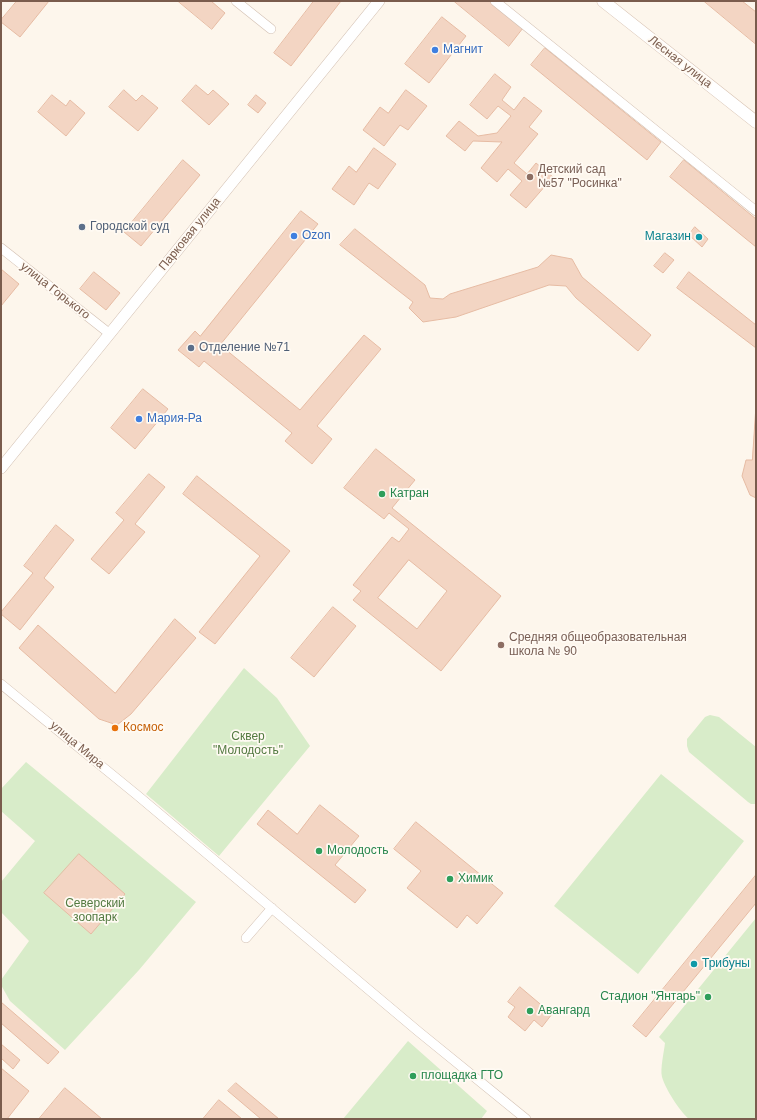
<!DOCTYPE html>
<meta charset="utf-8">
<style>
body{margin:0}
#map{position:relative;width:757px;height:1120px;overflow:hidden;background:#fdf6ec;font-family:Helvetica,sans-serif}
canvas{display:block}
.frame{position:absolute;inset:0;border:2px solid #7a5c4d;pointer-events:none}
</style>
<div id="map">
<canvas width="757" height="1120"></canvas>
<div class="frame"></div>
</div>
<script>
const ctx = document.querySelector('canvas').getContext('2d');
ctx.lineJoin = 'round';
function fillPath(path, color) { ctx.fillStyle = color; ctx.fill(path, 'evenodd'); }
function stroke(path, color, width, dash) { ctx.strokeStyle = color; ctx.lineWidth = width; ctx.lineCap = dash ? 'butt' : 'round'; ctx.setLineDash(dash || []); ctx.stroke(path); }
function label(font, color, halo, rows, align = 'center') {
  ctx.font = font + ' Helvetica,sans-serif'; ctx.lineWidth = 3.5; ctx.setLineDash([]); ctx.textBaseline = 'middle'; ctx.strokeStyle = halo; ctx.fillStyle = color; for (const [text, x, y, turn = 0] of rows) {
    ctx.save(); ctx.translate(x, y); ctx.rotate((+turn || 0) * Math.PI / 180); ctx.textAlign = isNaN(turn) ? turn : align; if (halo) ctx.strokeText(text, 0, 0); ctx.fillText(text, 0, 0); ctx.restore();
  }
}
fillPath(new Path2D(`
 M 244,668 L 277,698 L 310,746 L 219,856 L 146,794 Z
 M 710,715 L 719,717 L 756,747 L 756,804 L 751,804 L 748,802 L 689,752 L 687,746 L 687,739 L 705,717 Z
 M 26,762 L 196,902 L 139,970 L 65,1050 L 10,1001 L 1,985 L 1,980 L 29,941 L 1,912 L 1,882 L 35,841 L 1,811 L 1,789 Z
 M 661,774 L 744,841 L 638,974 L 554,906 Z
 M 756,918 L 756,1119 L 689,1119 C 679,1110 666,1090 662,1077 C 660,1069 664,1052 665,1043 L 659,1037 Z
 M 408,1041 L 487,1111 L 481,1119 L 343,1119 Z`), '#d8ecc9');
const building = new Path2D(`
 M 17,1 L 49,1 L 20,37 L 1,22 L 1,20 Z
 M 178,1 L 211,1 L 225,13 L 212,29 Z
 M 314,1 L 341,1 L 291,66 L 274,53 Z
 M 454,1 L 489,1 L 523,28 L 509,46 Z
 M 704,1 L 742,1 L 756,12 L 756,44 Z
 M 442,17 L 466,36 L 429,83 L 405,64 Z
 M 545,48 L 661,142 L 647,160 L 531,65 Z
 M 495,74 L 511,87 L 502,100 L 514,110 L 524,97 L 542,111 L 529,127 L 538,134 L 514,163 L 527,174 L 536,163 L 553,177 L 526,208 L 510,195 L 522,181 L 508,169 L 497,182 L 481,168 L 502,142 L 473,141 L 465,151 L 446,136 L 459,121 L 478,136 L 497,133 L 511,116 L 498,106 L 487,119 L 470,105 Z
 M 196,85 L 208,95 L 213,90 L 229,104 L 209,125 L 182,101 Z
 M 124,90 L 136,101 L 142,95 L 158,108 L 138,131 L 109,107 Z
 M 406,90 L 427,106 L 408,130 L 400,125 L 384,146 L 363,130 L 380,107 L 388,113 Z
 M 52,95 L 66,106 L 70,100 L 85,113 L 66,136 L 38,112 Z
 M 256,95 L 266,103 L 258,113 L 248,105 Z
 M 374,148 L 396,164 L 378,189 L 369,183 L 354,205 L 332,189 L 349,166 L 356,172 Z
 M 183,160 L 200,175 L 141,246 L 124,232 Z
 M 684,160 L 756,219 L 756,247 L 670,177 Z
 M 301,211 L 318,224 L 220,345 L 300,410 L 364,335 L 381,349 L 317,426 L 332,439 L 312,464 L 285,441 L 292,433 L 204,361 L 199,367 L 178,350 L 195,331 L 200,336 Z
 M 695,227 L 708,239 L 702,247 L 689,235 Z
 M 355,229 L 425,285 L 430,298 L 443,299 L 450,294 L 538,267 L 551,255 L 572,259 L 582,277 L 651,335 L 638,351 L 576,298 L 566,286 L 549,285 L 456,317 L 423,322 L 409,308 L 413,302 L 340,245 Z
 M 665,253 L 674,260 L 663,273 L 654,266 Z
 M 1,269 L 19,284 L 1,306 Z
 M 94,272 L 120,293 L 106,310 L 80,289 Z
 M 689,272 L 756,325 L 756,348 L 677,288 Z
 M 143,389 L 168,409 L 135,449 L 111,428 Z
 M 756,406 L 756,498 L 750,495 L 742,476 L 746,460 L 752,460 Z
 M 376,449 L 415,480 L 392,508 L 501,596 L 441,671 L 353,600 L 361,591 L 353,585 L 392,537 L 399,542 L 409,529 L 389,513 L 384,519 L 344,488 ZM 409,560 L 447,591 L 417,629 L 378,598 Z
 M 149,474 L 165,487 L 135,524 L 145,532 L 109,574 L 91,559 L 124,520 L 116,513 Z
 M 197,476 L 290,551 L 215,644 L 199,632 L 260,556 L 183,494 Z
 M 56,525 L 74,540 L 44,578 L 54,587 L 20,630 L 1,614 L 1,612 L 33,573 L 24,566 Z
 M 333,607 L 356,626 L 314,677 L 291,658 Z
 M 175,619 L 196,638 L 131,714 L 117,725 L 99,719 L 19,648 L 38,625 L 115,693 Z
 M 320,805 L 359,836 L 335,865 L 366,890 L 355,903 L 257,824 L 268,810 L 297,834 Z
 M 416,822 L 503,893 L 477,924 L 467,915 L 457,928 L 407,888 L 421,871 L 394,849 Z
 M 79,854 L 125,894 L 91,934 L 44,893 Z
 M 756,875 L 756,903 L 646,1037 L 633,1026 Z
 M 520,987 L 552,1014 L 542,1027 L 534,1020 L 525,1031 L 508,1017 L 515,1007 L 508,1002 Z
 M 1,1002 L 59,1052 L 48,1064 L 1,1023 Z
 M 1,1044 L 20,1060 L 13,1069 L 1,1058 Z
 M 1,1068 L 29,1091 L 7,1119 L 1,1119 Z
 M 236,1083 L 279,1119 L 261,1119 L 228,1091 Z
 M 65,1088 L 102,1119 L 39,1119 Z
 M 219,1100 L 242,1119 L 203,1119 Z`);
fillPath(building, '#f3d5c3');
stroke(building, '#e6bba3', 1);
const minor = new Path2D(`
 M 236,1 L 271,29
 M 495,1 L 756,211
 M 1,248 L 110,334
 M 1,684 L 137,795 L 419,1032 L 526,1119
 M 246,938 L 272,908`);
const tertiary = new Path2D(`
 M 1,468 L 379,1`);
const secondary = new Path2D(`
 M 603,1 L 756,122`);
stroke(minor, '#d1beb0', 10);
stroke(tertiary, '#d1beb0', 12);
stroke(secondary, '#d6c0b0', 13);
stroke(minor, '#fff', 9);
stroke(tertiary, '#fff', 11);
stroke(secondary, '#fff', 12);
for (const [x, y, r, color] of [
 [435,50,4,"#3f7fe0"],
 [530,177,4,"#8d6e63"],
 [82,227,4,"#5c6f8a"],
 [294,236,4,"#3f7fe0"],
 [699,237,4,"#0f9aa8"],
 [191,348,4,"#5c6f8a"],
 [139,419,4,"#3f7fe0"],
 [382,494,4,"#2e9e5b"],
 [501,645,4,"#8d6e63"],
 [115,728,4,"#e8710a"],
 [319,851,4,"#2e9e5b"],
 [450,879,4,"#2e9e5b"],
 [694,964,4,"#0f9aa8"],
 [708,997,4,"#2e9e5b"],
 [530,1011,4,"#2e9e5b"],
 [413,1076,4,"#2e9e5b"]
]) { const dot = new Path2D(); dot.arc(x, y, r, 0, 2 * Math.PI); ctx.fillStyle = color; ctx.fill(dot); stroke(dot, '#fffaf3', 1.5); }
label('12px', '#366cbe', '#fffaf3', [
 ["Магнит",443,50],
 ["Ozon",302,236],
 ["Мария-Ра",147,419]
], 'left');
label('12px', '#7a5c4d', '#fffaf3', [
 ["Лесная улица",680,62,38],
 ["Парковая улица",190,234,-51],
 ["улица Горького",55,291,38],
 ["улица Мира",77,745,40]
]);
label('12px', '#785e54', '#fffaf3', [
 ["Детский сад",538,170],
 ["№57 \"Росинка\"",538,184],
 ["Средняя общеобразовательная",509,638],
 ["школа № 90",509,652]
], 'left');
label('12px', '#4e5e75', '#fffaf3', [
 ["Городской суд",90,227],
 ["Отделение №71",199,348]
], 'left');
label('12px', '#0d838f', '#fffaf3', [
 ["Магазин",691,237],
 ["Трибуны",702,964,"left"]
], 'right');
label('12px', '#27864d', '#fffaf3', [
 ["Катран",390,494],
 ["Молодость",327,851],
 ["Химик",458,879],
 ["Стадион \"Янтарь\"",700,997,"right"],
 ["Авангард",538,1011],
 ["площадка ГТО",421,1076]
], 'left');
label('12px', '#c56008', '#fffaf3', [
 ["Космос",123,728]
], 'left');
label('12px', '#537a41', '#fffaf3', [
 ["Сквер",248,737],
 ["\"Молодость\"",248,751],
 ["Северский",95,904],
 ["зоопарк",95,918]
]);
</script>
